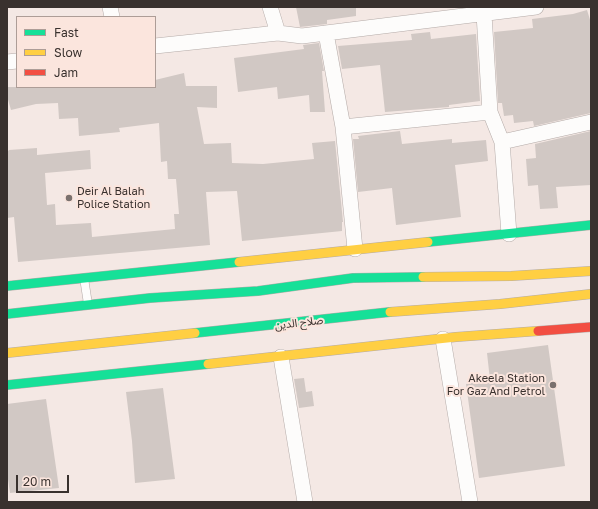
<!DOCTYPE html>
<meta charset="utf-8">
<style>
body{margin:0}
#map{position:relative;width:598px;height:509px;overflow:hidden;background:#f4e8e4;font-family:"Golos Text",sans-serif}
canvas{display:block}
.frame{position:absolute;inset:0;border:8px solid #39312e;pointer-events:none}
.legend{position:absolute;left:16px;top:16px;width:140px;height:72px;box-sizing:border-box;background:#fbe5dd;border:1px solid #ad9d97;margin:0;padding:5px 7px;list-style:none;font-size:12px;color:#39312e}
.legend li{display:flex;align-items:center;gap:8px;height:20px}
.legend b{width:20px;border:1px solid #ad9d97}
.scale{position:absolute;left:16px;top:475px;width:53px;height:18px;box-sizing:border-box;border:2px solid #39312e;border-top:0;padding-left:5px;font-size:12px;line-height:14px;white-space:nowrap;color:#39312e;-webkit-text-stroke:3px #fbe5dd;paint-order:stroke}
</style>
<div id="map">
<canvas width="598" height="509"></canvas>
<div class="frame"></div>
<ul class="legend">
<li><b style="height:5px;background:#16e098"></b>Fast</li>
<li><b style="height:5px;background:#ffcf43"></b>Slow</li>
<li><b style="height:5px;background:#f24e42"></b>Jam</li>
</ul>
<div class="scale">20 m</div>
</div>
<script>
const ctx = document.querySelector('canvas').getContext('2d');
ctx.lineJoin = 'round';
function fillPath(path, color) { ctx.fillStyle = color; ctx.fill(path, 'evenodd'); }
function stroke(path, color, width, dash) { ctx.strokeStyle = color; ctx.lineWidth = width; ctx.lineCap = dash ? 'butt' : 'round'; ctx.setLineDash(dash || []); ctx.stroke(path); }
function label(font, color, halo, rows, align = 'center') {
  ctx.font = font + ' "Golos Text","Noto Sans Arabic",sans-serif'; ctx.lineWidth = 4; ctx.setLineDash([]); ctx.textBaseline = 'middle'; ctx.strokeStyle = halo; ctx.fillStyle = color; for (const [text, x, y, turn = 0] of rows) {
    ctx.save(); ctx.translate(x, y); ctx.rotate((+turn || 0) * Math.PI / 180); ctx.textAlign = isNaN(turn) ? turn : align; if (halo) ctx.strokeText(text, 0, 0); ctx.fillText(text, 0, 0); ctx.restore();
  }
}
fillPath(new Path2D(`
 M 296,7 L 356,7 L 356,16 L 327,20 L 327,24 L 300,27 Z
 M 587,10 L 591,23 L 591,113 L 534,126 L 533,121 L 514,123 L 513,115 L 504,116 L 502,103 L 498,103 L 494,32 L 533,28 L 532,19 L 573,14 Z
 M 430,32 L 431,39 L 476,34 L 480,101 L 449,105 L 449,107 L 385,112 L 380,65 L 342,69 L 338,46 L 412,40 L 411,34 Z
 M 319,43 L 324,71 L 322,71 L 325,112 L 310,112 L 309,95 L 278,99 L 277,87 L 238,92 L 234,58 L 304,49 L 303,45 Z
 M 184,73 L 186,86 L 217,86 L 217,108 L 197,107 L 204,144 L 231,143 L 232,163 L 263,164 L 314,159 L 312,143 L 335,141 L 343,222 L 342,222 L 342,231 L 242,241 L 237,191 L 206,192 L 210,245 L 18,262 L 14,217 L 7,218 L 7,152 L 9,150 L 37,148 L 37,155 L 90,150 L 91,169 L 45,173 L 47,205 L 55,204 L 56,225 L 91,223 L 92,237 L 175,229 L 174,214 L 179,214 L 176,179 L 168,179 L 167,161 L 161,162 L 159,123 L 119,128 L 120,132 L 79,136 L 78,118 L 59,119 L 58,103 L 36,104 L 11,110 L 7,96 L 7,87 L 155,87 L 155,80 Z
 M 400,131 L 402,144 L 452,139 L 452,143 L 486,140 L 488,161 L 455,165 L 461,217 L 396,225 L 392,188 L 358,192 L 353,139 L 359,139 L 358,136 Z
 M 591,131 L 591,185 L 556,187 L 558,208 L 540,209 L 538,185 L 528,186 L 526,159 L 536,158 L 535,144 Z
 M 548,345 L 565,466 L 479,478 L 466,384 L 490,380 L 487,353 Z
 M 304,378 L 306,392 L 312,391 L 314,406 L 299,408 L 294,379 Z
 M 163,388 L 175,479 L 135,483 L 132,441 L 126,392 Z
 M 46,399 L 59,488 L 10,493 L 7,472 L 7,404 Z`), '#d1c8c4');
const lane = new Path2D(`
 M 84,278 L 88,304`);
const street = new Path2D(`
 M 110,7 L 112,17
 M 270,7 L 278,33
 M 484,14 L 490,112
 M 326,33 L 343,127 L 355,249
 M 155,46 L 278,33 L 302,36 L 326,33 L 536,7
 M 7,62 L 17,61
 M 343,127 L 490,112 L 502,142 L 591,122
 M 502,142 L 509,234
 M 443,339 L 470,502
 M 281,357 L 305,502`);
const fast = new Path2D(`
 M 428,242 L 591,225
 M 7,286 L 239,262
 M 7,314 L 150,298 L 258,291 L 353,278 L 423,277
 M 195,333 L 390,312
 M 7,385 L 208,364`);
const slow = new Path2D(`
 M 239,262 L 428,242
 M 423,277 L 511,276 L 591,271
 M 390,312 L 500,304 L 591,294
 M 7,353 L 195,333
 M 208,364 L 456,337 L 538,331`);
const jam = new Path2D(`
 M 538,331 L 591,327`);
stroke(lane, '#b4aba8', 9);
stroke(street, '#b4aba8', 16);
stroke(fast, '#b4aba8', 10);
stroke(slow, '#b4aba8', 10);
stroke(jam, '#b4aba8', 10);
stroke(lane, '#fdfcfb', 8);
stroke(street, '#fdfcfb', 15);
stroke(fast, '#16e098', 9);
stroke(slow, '#ffcf43', 9);
stroke(jam, '#f24e42', 9);
for (const [x, y, r, color] of [
 [69,198,4,"#7a716e"],
 [553,385,4,"#7a716e"]
]) { const dot = new Path2D(); dot.arc(x, y, r, 0, 2 * Math.PI); ctx.fillStyle = color; ctx.fill(dot); stroke(dot, '#fbe5dd', 1.5); }
label('11px', '#39312e', '#fbe5dd', [
 ["Deir Al Balah",77,192],
 ["Police Station",77,205],
 ["Akeela Station",545,379,"right"],
 ["For Gaz And Petrol",545,392,"right"]
], 'left');
label('11px', '#39312e', '#fbe5dd', [
 ["صلاح الدين",299,323,-7]
]);
</script>
